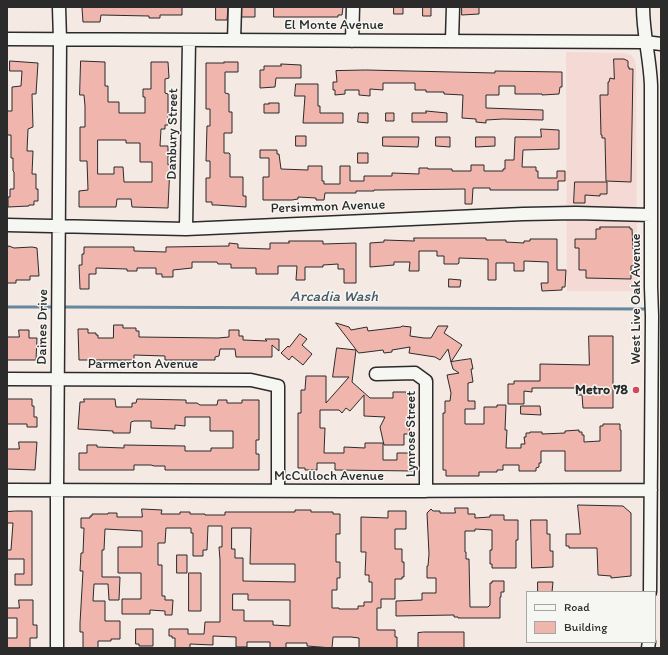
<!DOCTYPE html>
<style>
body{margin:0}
#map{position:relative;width:668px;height:655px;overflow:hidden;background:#f5e9e4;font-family:Itim,sans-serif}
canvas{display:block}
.frame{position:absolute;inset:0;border:8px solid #2b2b2b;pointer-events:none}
.legend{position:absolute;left:526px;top:591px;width:130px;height:52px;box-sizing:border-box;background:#f6f6f2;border:1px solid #a5a5a2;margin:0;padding:5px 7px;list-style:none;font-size:12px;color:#2b2b2b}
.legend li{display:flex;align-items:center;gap:8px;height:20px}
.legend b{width:20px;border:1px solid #a5a5a2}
</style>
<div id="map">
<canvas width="668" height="655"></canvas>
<div class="frame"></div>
<ul class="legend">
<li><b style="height:5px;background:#f6f6f2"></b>Road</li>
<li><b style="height:11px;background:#f0b5ad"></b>Building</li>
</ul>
</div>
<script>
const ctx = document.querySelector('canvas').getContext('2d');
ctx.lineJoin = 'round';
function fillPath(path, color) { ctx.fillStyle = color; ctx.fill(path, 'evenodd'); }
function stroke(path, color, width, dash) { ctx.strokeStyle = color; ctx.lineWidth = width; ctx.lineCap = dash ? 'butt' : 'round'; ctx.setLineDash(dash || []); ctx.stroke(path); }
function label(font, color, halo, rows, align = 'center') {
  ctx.font = font + ' Itim,sans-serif'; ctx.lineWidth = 3; ctx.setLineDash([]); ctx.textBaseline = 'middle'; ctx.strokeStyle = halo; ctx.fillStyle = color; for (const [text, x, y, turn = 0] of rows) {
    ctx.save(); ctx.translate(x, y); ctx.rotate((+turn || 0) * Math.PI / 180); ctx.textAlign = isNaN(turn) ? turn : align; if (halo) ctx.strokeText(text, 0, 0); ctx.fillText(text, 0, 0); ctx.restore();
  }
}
fillPath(new Path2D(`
 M 566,52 L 625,53 L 631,55 L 635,60 L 636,66 L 637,291 L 567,291 Z`), '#f4d9d4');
stroke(new Path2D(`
 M 7,307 L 55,307
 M 61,307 L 649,309`), '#66879e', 3);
const building = new Path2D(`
 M 84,7 L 182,7 L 182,15 L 160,15 L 160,18 L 149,18 L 149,16 L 101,15 L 100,22 L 83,22 L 82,8 Z
 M 216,7 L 228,7 L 227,20 L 216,20 Z
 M 242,7 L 255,7 L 255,17 L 242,17 Z
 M 274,7 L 343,7 L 342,15 L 338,15 L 338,17 L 274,17 Z
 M 394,7 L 403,7 L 403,14 L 394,14 Z
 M 423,7 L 431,7 L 431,16 L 423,16 Z
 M 462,7 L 479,7 L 479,14 L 462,15 Z
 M 614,59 L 624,59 L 628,61 L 628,67 L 629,67 L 629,69 L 633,69 L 631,182 L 606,181 L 605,138 L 602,138 L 602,135 L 601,135 L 600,95 L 608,95 L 608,82 L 609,82 L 610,78 L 614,79 Z
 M 10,61 L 38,63 L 36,94 L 32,94 L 33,127 L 28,129 L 27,151 L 33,151 L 32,174 L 36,174 L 36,189 L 38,189 L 38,201 L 34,201 L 34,205 L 29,205 L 29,206 L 8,207 L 8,197 L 10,197 L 10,189 L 14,189 L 14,172 L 13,171 L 13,158 L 11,158 L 11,135 L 7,135 L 7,111 L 12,111 L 12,87 L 21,86 L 22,71 L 10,71 Z
 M 81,61 L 105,62 L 105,86 L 108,86 L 108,102 L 119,102 L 119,113 L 145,113 L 145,97 L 143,97 L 143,89 L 151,89 L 151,62 L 168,62 L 169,78 L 165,79 L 165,93 L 168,94 L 168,125 L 165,125 L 165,129 L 161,129 L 160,146 L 168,146 L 168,165 L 170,165 L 168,208 L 132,207 L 131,199 L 117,199 L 116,207 L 79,207 L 79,191 L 88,190 L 87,161 L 80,161 L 80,127 L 85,127 L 85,106 L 84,95 L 80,95 ZM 98,140 L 126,140 L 126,143 L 140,143 L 140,162 L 152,162 L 152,182 L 124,182 L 123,167 L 114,167 L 114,174 L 98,174 Z
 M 224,62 L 238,62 L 238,72 L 225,72 L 225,93 L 229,94 L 229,112 L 232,112 L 232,133 L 224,133 L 224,153 L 229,153 L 230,154 L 230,177 L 243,177 L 243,196 L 246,196 L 246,207 L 216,205 L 212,205 L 212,202 L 206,202 L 206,178 L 210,178 L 210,161 L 206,161 L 207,126 L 210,126 L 210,109 L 206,109 L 206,63 L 224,63 Z
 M 281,64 L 301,65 L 301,78 L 276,78 L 275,87 L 260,88 L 260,70 L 264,70 L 264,66 L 281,66 Z
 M 366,70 L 495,73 L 495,71 L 562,72 L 562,87 L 560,87 L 559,94 L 542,95 L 542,94 L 515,94 L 515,86 L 499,86 L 499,95 L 486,95 L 486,108 L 543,110 L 543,120 L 503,119 L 486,120 L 486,123 L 476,122 L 476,119 L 462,118 L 463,95 L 444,94 L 444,92 L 426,92 L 426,90 L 415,90 L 415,83 L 383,83 L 383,90 L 370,89 L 370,96 L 359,95 L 359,90 L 345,90 L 345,94 L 335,95 L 335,90 L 333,90 L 333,82 L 337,82 L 336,71 Z
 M 296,84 L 318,84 L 318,106 L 320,106 L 320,113 L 343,113 L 343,123 L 303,123 L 305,96 L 295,96 Z
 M 269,103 L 279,103 L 279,113 L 264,113 L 264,104 L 269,104 Z
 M 426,111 L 447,113 L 447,122 L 412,122 L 412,113 L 426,113 Z
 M 359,113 L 368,113 L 368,123 L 358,122 Z
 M 386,113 L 394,113 L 394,121 L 386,121 Z
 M 541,129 L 559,130 L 559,149 L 523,150 L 522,167 L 536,167 L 536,171 L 538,171 L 538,178 L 557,178 L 557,171 L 565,171 L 565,181 L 558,181 L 558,190 L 490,190 L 490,188 L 473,188 L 472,204 L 465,204 L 465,189 L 380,190 L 374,190 L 374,191 L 356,191 L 356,193 L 325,193 L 324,200 L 316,200 L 316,198 L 298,197 L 298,199 L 292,200 L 263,200 L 263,177 L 269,177 L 269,158 L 260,158 L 260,150 L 277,150 L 277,154 L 279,154 L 281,169 L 308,170 L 308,166 L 322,166 L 322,181 L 324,181 L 324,184 L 340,184 L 340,166 L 350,166 L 350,181 L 364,181 L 364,176 L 392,176 L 392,173 L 419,174 L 419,168 L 428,168 L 428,169 L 452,169 L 452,171 L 471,171 L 471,165 L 484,165 L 484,171 L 503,171 L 503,169 L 505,169 L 505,160 L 514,160 L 515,137 L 541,137 Z
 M 296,136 L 306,136 L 306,146 L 296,146 Z
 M 383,137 L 419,137 L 418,147 L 383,146 Z
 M 436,137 L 450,137 L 450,147 L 436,146 Z
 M 476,137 L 495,137 L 495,146 L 476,147 Z
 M 358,153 L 368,153 L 368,163 L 358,163 Z
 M 575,182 L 607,182 L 607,194 L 600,194 L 600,196 L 585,195 L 585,203 L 574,203 Z
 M 600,227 L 630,227 L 630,229 L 632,229 L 633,249 L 634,249 L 634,266 L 631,266 L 631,279 L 586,278 L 586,270 L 579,270 L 579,248 L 575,248 L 575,239 L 596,239 L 596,229 L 600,229 Z
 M 414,238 L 486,238 L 486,240 L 506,240 L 506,242 L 524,243 L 524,241 L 530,241 L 530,239 L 557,239 L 557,270 L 566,270 L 565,287 L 562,287 L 562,290 L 542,291 L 541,283 L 548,283 L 548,262 L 524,261 L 524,271 L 514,271 L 514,263 L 496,263 L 496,280 L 488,280 L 488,259 L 459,258 L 459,263 L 458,264 L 444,264 L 444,256 L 437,256 L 437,251 L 419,251 L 419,271 L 409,271 L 410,262 L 394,262 L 394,265 L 370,267 L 370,243 L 384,242 L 384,240 L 414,241 Z
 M 289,241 L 323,241 L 323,244 L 356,243 L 356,283 L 344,283 L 344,269 L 338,269 L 338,264 L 323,265 L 323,267 L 305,267 L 305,280 L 296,280 L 297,266 L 278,266 L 278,274 L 256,274 L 256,268 L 231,268 L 231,264 L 218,264 L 217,262 L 192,262 L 192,268 L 173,270 L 173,277 L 162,277 L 162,274 L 156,274 L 156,268 L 137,268 L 137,271 L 127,271 L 127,269 L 96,268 L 96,274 L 89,274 L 89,289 L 80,289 L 79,265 L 82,265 L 82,254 L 84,254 L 84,247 L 134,247 L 134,251 L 166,252 L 166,247 L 229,246 L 229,243 L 238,244 L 238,248 L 270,249 L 270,243 L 289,243 Z
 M 9,246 L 14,248 L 32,247 L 37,248 L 39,276 L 30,276 L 30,280 L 16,280 L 16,283 L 7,283 L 7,249 Z
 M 449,279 L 461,280 L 460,287 L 449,287 Z
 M 336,323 L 349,327 L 351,330 L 367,327 L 368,331 L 401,327 L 402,326 L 411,327 L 410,336 L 424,338 L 431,338 L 438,326 L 448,326 L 444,333 L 462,345 L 451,362 L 448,349 L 440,360 L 435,357 L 409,353 L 410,347 L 392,350 L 392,352 L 384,353 L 383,350 L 359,353 Z
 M 114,325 L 123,325 L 123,328 L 136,328 L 136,331 L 139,331 L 139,337 L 218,338 L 229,337 L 229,330 L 239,330 L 239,336 L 243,336 L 243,340 L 267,341 L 265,339 L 279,339 L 279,351 L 272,345 L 272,357 L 236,357 L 235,349 L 220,349 L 219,356 L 215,357 L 215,360 L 165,360 L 165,356 L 134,355 L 134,360 L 79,360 L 78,329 L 88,329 L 88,333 L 96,333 L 96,335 L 98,335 L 98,338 L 113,338 Z
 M 19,330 L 29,330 L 29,338 L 37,338 L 36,360 L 7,360 L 7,337 L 19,337 Z
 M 300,334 L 307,339 L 302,345 L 312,354 L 303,365 L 292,356 L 289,360 L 281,353 L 288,346 L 289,347 Z
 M 589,336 L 613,336 L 613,408 L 583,408 L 582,395 L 577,395 L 577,388 L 532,388 L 532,392 L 524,391 L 524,404 L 508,404 L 508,384 L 514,384 L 514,381 L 540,381 L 540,364 L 589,365 Z
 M 337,348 L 356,350 L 352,382 L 370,398 L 393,398 L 393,392 L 406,392 L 406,395 L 413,395 L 414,423 L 410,423 L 409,434 L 404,434 L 404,445 L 384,445 L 380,427 L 385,417 L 364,416 L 364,395 L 350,411 L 346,408 L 342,413 L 339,410 L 320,410 L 320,428 L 325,428 L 324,453 L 344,453 L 344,447 L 365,448 L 365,443 L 383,443 L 383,460 L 397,460 L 397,453 L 414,453 L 414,471 L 335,470 L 335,463 L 317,463 L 317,470 L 305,470 L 305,468 L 298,468 L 298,413 L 301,413 L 301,390 L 305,390 L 306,376 L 326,376 L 326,403 L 349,377 L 333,377 Z
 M 471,359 L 473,369 L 471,369 L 473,382 L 468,383 L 468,401 L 475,401 L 475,409 L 465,409 L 465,424 L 484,424 L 484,407 L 497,407 L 497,405 L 506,405 L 505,430 L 507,430 L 506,448 L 521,448 L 521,444 L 525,444 L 524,437 L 526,437 L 526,433 L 530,433 L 530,432 L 542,432 L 542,434 L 565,433 L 565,431 L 579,430 L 579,432 L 582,432 L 582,435 L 584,435 L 584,442 L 600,441 L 600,426 L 603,426 L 603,424 L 620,424 L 620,430 L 621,430 L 621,471 L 565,471 L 565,451 L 541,451 L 541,463 L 539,463 L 539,467 L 536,468 L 536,471 L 519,471 L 519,465 L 503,465 L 503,470 L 497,470 L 497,472 L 479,472 L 479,476 L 446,476 L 446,470 L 443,470 L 443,413 L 445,413 L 445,401 L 450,401 L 451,393 L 447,375 L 459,373 L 453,369 L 451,362 Z
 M 7,399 L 32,399 L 32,406 L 34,406 L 34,417 L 37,417 L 37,427 L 27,427 L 27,424 L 7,424 Z
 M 84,399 L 115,399 L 116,407 L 132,407 L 132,403 L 136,403 L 137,399 L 186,400 L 186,403 L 197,403 L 200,405 L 217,405 L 218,400 L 227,400 L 227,403 L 242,403 L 242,400 L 259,400 L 259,440 L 256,440 L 256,454 L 259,454 L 259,470 L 165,470 L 165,466 L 154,466 L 151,465 L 134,465 L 134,470 L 79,470 L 79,453 L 87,453 L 87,445 L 97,445 L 97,447 L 124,448 L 124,445 L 185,446 L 185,451 L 211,451 L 211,448 L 233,448 L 233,431 L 210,431 L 210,417 L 185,417 L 185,426 L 175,425 L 175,429 L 151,428 L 151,421 L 134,421 L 131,422 L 130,433 L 113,433 L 113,431 L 78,429 L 80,402 L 84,402 Z
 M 521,406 L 540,406 L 541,415 L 521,414 Z
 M 19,442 L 37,442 L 35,470 L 7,469 L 7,449 L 19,449 Z
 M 578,505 L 623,506 L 631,513 L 631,576 L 611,578 L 611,576 L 598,575 L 597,548 L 569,548 L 569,546 L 566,546 L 566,534 L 580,534 Z
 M 455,508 L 468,508 L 468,514 L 475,514 L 475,518 L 490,517 L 490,515 L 504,515 L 504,520 L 518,520 L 518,540 L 516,540 L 516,568 L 492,568 L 492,564 L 490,564 L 490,550 L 492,550 L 492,530 L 475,529 L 475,531 L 465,531 L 465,552 L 466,552 L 466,559 L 469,559 L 470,607 L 488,607 L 490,605 L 490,583 L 492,583 L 492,581 L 504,581 L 504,592 L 501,592 L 501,597 L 500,597 L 500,618 L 458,618 L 458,617 L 454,617 L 454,615 L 396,616 L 396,601 L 422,600 L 422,593 L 436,593 L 436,578 L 427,578 L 427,566 L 428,566 L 429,554 L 427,513 L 431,509 L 433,511 L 440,511 L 440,513 L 455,513 Z
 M 142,509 L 162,510 L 161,514 L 180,514 L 180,512 L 190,512 L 190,514 L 205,514 L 205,515 L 225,515 L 225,512 L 295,512 L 295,510 L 311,510 L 311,512 L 333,512 L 333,514 L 340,514 L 340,534 L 336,534 L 336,562 L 340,562 L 340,578 L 337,578 L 337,590 L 332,590 L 332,608 L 339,608 L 339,609 L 358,609 L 358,606 L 364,606 L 364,602 L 372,602 L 372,582 L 369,582 L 369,575 L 365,575 L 366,552 L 361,552 L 361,517 L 388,518 L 388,511 L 406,511 L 406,529 L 395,529 L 395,549 L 402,549 L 402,562 L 404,562 L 404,577 L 402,577 L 402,579 L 395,579 L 395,599 L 381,599 L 381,608 L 377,608 L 377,630 L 395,630 L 395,637 L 397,637 L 397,648 L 359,648 L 359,638 L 351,637 L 333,637 L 332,648 L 307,646 L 307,643 L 286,643 L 286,648 L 270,648 L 270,642 L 247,642 L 247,647 L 236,647 L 236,637 L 213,636 L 213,645 L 190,644 L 190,648 L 175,648 L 175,638 L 172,638 L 172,636 L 169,636 L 169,629 L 188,629 L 188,634 L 204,634 L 205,622 L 220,622 L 220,560 L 219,547 L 222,547 L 222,526 L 208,526 L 207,550 L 203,550 L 203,556 L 193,556 L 193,533 L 191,533 L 191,528 L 166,528 L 165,543 L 158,543 L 158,565 L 162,565 L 162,596 L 165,596 L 165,600 L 173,600 L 172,615 L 165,615 L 165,611 L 150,610 L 150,614 L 122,614 L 122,599 L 141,599 L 141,573 L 118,573 L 118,547 L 142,547 L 142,531 L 105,529 L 104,550 L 102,550 L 102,577 L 120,577 L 119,600 L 109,600 L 108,584 L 94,584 L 93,601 L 105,601 L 105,621 L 120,621 L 120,639 L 111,639 L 111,641 L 98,641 L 98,648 L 83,648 L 83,632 L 80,632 L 80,623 L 83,571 L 80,571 L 81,553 L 83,553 L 84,528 L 81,528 L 81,518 L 90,518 L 90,516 L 92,516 L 92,514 L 108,514 L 108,513 L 117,513 L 117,517 L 142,517 ZM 232,528 L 251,528 L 250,564 L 295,564 L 295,582 L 243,581 L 243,558 L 235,558 L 235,549 L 232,549 ZM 233,594 L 248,594 L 248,600 L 290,600 L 290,626 L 273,625 L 273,621 L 244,621 L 244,610 L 233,610 Z
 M 16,511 L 32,511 L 32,585 L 15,585 L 15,574 L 24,574 L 24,559 L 7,559 L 7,550 L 11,550 L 13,523 L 7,523 L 7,512 Z
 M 531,520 L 547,520 L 547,534 L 550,534 L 550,551 L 553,551 L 553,567 L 532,568 Z
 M 177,555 L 187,555 L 187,573 L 177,573 Z
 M 189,573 L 201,573 L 201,611 L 189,611 Z
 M 538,582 L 553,582 L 552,592 L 538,592 Z
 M 19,600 L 33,600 L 33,625 L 37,625 L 37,638 L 30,638 L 30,648 L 7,648 L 7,638 L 17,638 L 17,618 L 7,618 L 7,608 L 19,608 Z
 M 136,629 L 153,629 L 153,646 L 139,646 L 139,644 L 136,644 Z
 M 424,632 L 464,632 L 464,648 L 418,648 L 418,633 Z`);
fillPath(building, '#f0b5ad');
stroke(building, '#2b2b2b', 1);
const minor = new Path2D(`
 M 643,7 C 643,34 650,58 651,85 L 651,287 L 652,316 L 650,592
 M 7,39 L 645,42 L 661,44
 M 234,40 L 235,7
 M 452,40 L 453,7
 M 352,41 L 353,7
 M 7,225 L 186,229 L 523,214 L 576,213 L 651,215
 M 186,229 L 189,40
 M 376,374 L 415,373 L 426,381 L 426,491
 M 7,379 L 251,380 L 278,386 L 278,490
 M 7,490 L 350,491 L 651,490
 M 57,648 L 57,490 L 60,40 L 59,7
 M 648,648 L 649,642`);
stroke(minor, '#2b2b2b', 15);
stroke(minor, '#f6f6f2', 12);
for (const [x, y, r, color] of [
 [636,390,4,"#d1495b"]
]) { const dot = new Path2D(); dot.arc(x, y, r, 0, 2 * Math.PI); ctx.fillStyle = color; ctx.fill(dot); stroke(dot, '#f6f6f2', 1.5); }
label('14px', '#2b2b2b', '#f6f6f2', [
 ["El Monte Avenue",334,25],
 ["Danbury Street",173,134,-89],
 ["Persimmon Avenue",328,207,-2],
 ["West Live Oak Avenue",636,299,-90],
 ["Daines Drive",43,327,-89],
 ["Parmerton Avenue",143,364],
 ["Lynrose Street",411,434,-90],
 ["McCulloch Avenue",329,476]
]);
label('bold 14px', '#2b2b2b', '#f6f6f2', [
 ["Metro 78",628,390]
], 'right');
label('italic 15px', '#485965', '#f6f6f2', [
 ["Arcadia Wash",334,297]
]);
</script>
